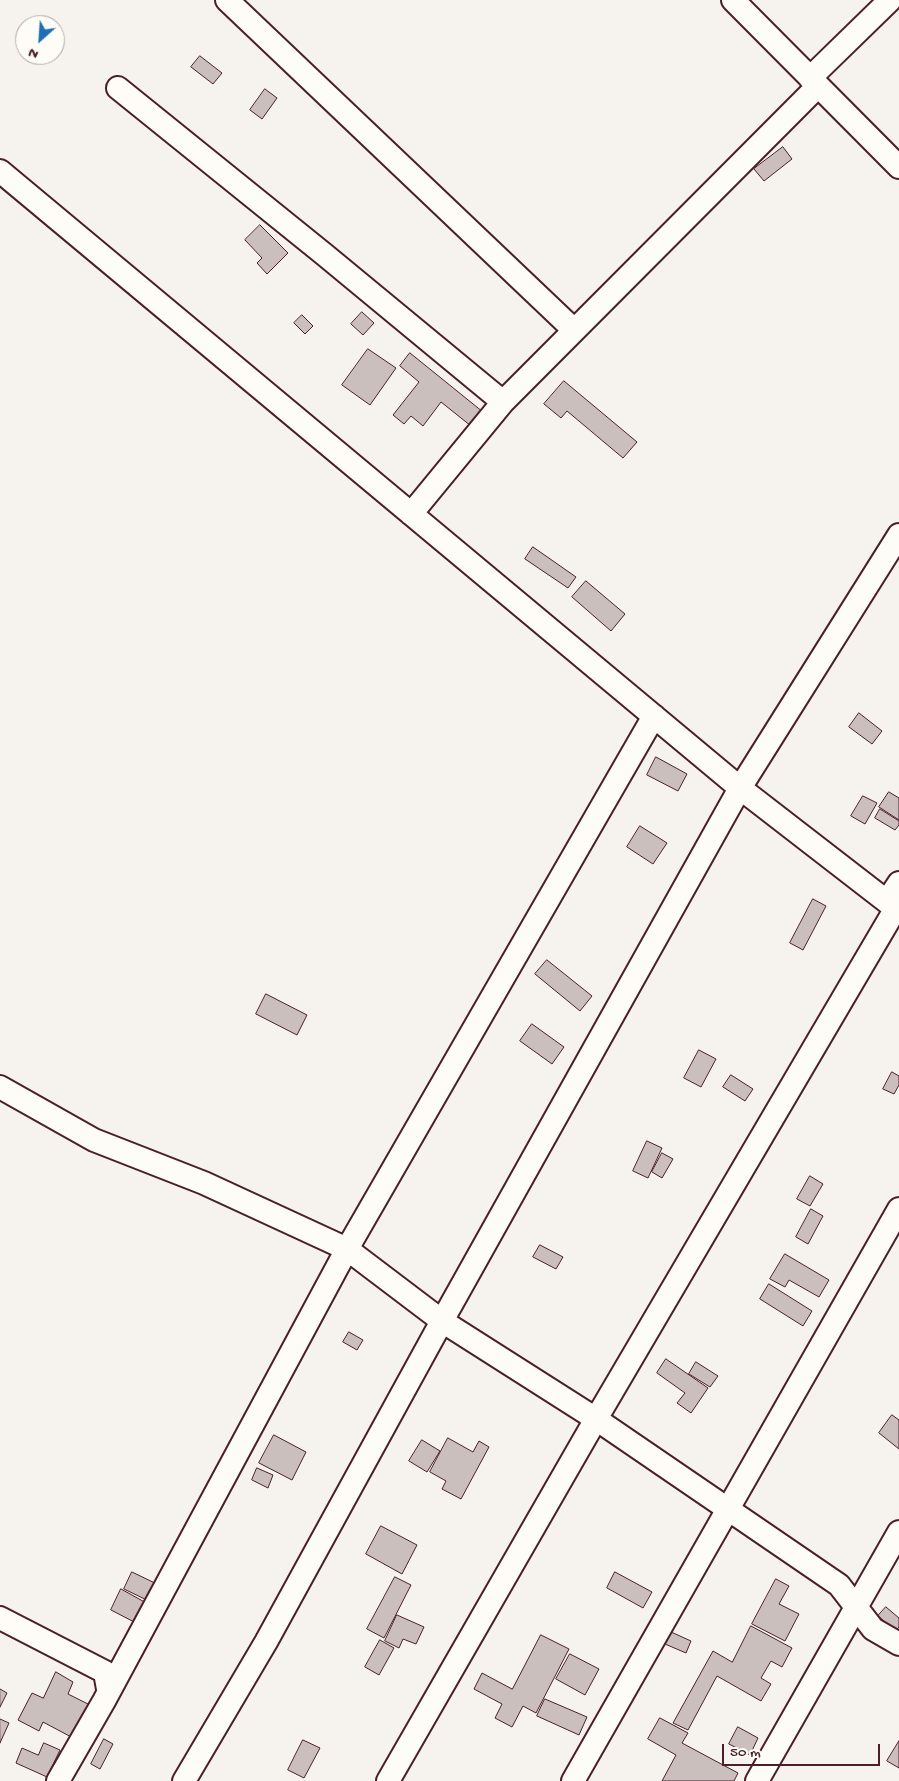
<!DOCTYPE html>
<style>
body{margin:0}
#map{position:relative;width:899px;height:1781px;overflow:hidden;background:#f6f3ef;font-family:"Gochi Hand",sans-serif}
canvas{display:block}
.north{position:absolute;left:15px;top:15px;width:50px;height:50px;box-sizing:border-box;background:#fdfcf7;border:1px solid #b5a4a5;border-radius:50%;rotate:206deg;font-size:14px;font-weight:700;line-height:20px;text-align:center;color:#4a1f2b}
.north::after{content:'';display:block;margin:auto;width:18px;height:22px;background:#1f6fb2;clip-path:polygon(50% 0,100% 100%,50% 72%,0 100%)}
.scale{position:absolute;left:722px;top:1744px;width:158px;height:22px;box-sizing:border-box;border:2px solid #4a1f2b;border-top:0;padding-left:6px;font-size:15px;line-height:18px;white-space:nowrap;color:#4a1f2b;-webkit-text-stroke:4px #fdfcf7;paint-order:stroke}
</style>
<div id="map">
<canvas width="899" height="1781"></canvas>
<div class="north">N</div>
<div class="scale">50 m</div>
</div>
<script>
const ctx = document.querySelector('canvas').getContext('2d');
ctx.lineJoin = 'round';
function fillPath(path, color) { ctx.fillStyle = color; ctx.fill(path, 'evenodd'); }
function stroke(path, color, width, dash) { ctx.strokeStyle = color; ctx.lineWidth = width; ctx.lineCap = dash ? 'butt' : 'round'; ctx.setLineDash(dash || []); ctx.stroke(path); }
const building = new Path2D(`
 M 200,56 L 222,73 L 213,84 L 191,67 Z
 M 265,89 L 277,98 L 262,119 L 250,110 Z
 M 783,147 L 792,159 L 764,181 L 754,169 Z
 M 260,225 L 288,253 L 267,274 L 257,263 L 262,258 L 245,240 Z
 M 362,312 L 374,323 L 363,335 L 351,324 Z
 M 302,315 L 313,326 L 305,334 L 294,323 Z
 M 368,349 L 396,368 L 370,405 L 342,385 Z
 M 410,353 L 483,412 L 471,426 L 441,402 L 423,426 L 411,416 L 404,424 L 393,415 L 419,382 L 400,366 Z
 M 564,381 L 637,442 L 623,458 L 567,411 L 561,418 L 544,404 Z
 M 533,547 L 576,577 L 568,588 L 525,559 Z
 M 586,581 L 625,614 L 611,631 L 572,597 Z
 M 859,713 L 882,731 L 872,744 L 849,727 Z
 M 656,757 L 687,774 L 678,791 L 647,775 Z
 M 889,792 L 899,798 L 899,820 L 879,807 Z
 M 863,796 L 877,803 L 865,824 L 851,816 Z
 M 880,809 L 899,821 L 899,825 L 895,830 L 875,818 Z
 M 640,826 L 667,843 L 653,864 L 627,847 Z
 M 813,899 L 826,906 L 803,950 L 790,943 Z
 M 547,960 L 592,996 L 580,1011 L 535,974 Z
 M 266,994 L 307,1015 L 297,1035 L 256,1014 Z
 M 532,1024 L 564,1047 L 552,1064 L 520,1041 Z
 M 699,1050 L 716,1059 L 701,1087 L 684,1078 Z
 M 892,1072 L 899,1076 L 899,1085 L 894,1094 L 883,1089 Z
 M 731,1075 L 753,1089 L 745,1101 L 723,1087 Z
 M 647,1141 L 662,1148 L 648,1178 L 633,1171 Z
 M 662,1153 L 673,1159 L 662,1178 L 652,1172 Z
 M 810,1176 L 823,1184 L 810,1206 L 797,1199 Z
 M 811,1209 L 823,1216 L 808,1244 L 796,1237 Z
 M 540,1245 L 563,1257 L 556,1269 L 533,1257 Z
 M 785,1254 L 829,1280 L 819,1297 L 789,1280 L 785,1287 L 770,1279 Z
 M 769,1284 L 812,1311 L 803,1326 L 760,1299 Z
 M 349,1332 L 363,1340 L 357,1350 L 343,1342 Z
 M 666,1359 L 708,1388 L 691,1413 L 677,1403 L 685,1393 L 657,1373 Z
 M 696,1362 L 718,1376 L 710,1387 L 689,1374 Z
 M 892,1415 L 899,1420 L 899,1449 L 879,1433 Z
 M 274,1435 L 306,1452 L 292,1480 L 259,1463 Z
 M 448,1438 L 473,1452 L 479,1441 L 489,1447 L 461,1499 L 442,1489 L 446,1481 L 430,1472 Z
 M 422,1440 L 440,1451 L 427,1472 L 409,1461 Z
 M 257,1468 L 273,1475 L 268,1488 L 252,1480 Z
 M 381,1526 L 417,1545 L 402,1574 L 366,1554 Z
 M 132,1572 L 161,1586 L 153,1603 L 124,1589 Z
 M 615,1572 L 652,1592 L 643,1608 L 607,1588 Z
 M 395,1577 L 411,1585 L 384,1638 L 367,1629 Z
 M 776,1579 L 789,1586 L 779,1604 L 799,1614 L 785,1641 L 752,1624 Z
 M 121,1589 L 150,1605 L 140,1625 L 111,1610 Z
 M 886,1607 L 899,1618 L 899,1627 L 896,1631 L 878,1616 Z
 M 397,1615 L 424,1627 L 416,1644 L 403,1639 L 399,1648 L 385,1641 Z
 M 751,1626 L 792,1648 L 782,1667 L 771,1661 L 761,1678 L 771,1684 L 761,1701 L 717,1676 L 688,1730 L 673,1723 L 713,1651 L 732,1662 Z
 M 671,1632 L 691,1641 L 686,1653 L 665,1644 Z
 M 541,1635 L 569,1649 L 536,1713 L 523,1706 L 512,1727 L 495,1718 L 502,1704 L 474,1689 L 482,1673 L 512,1689 Z
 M 380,1640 L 394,1648 L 379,1675 L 365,1667 Z
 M 570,1654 L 599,1669 L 585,1695 L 556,1679 Z
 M 56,1672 L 73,1682 L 68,1694 L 92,1706 L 75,1739 L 43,1722 L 39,1731 L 18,1720 L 32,1693 L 43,1698 Z
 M 0,1689 L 7,1693 L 0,1707 Z
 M 545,1699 L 587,1717 L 579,1735 L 537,1716 Z
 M 660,1718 L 688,1733 L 682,1743 L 738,1773 L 734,1781 L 662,1781 L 676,1755 L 648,1739 Z
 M 0,1719 L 9,1723 L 0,1743 Z
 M 738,1727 L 758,1738 L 750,1755 L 729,1744 Z
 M 104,1739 L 113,1744 L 100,1769 L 91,1764 Z
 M 303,1740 L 320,1748 L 304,1778 L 288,1770 Z
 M 899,1741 L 899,1768 L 887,1761 Z
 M 44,1743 L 60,1750 L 47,1777 L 16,1763 L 22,1748 L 38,1755 Z`);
fillPath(building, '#cbbfbe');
stroke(building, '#4a1f2b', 1);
const minor = new Path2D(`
 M 227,0 L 574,330
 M 733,0 L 899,167
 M 810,78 L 890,0
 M 118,88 L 325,255 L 503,402
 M 0,171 L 740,788 L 899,911
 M 411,514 L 503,402 L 818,86
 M 887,901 L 899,883
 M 0,1087 L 94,1140 L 204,1183 L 347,1249 L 442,1321 L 596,1419 L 839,1585 L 873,1629 L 899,1644
 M 0,1618 L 105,1672 L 108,1689
 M 58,1781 L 104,1701 L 347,1249 L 654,716
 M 184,1781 L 266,1642 L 442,1321 L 740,788 L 899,535
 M 388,1781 L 596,1419 L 896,908
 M 573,1781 L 899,1209
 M 757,1781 L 899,1532`);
stroke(minor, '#4a1f2b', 26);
stroke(minor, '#fdfcf7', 22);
</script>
